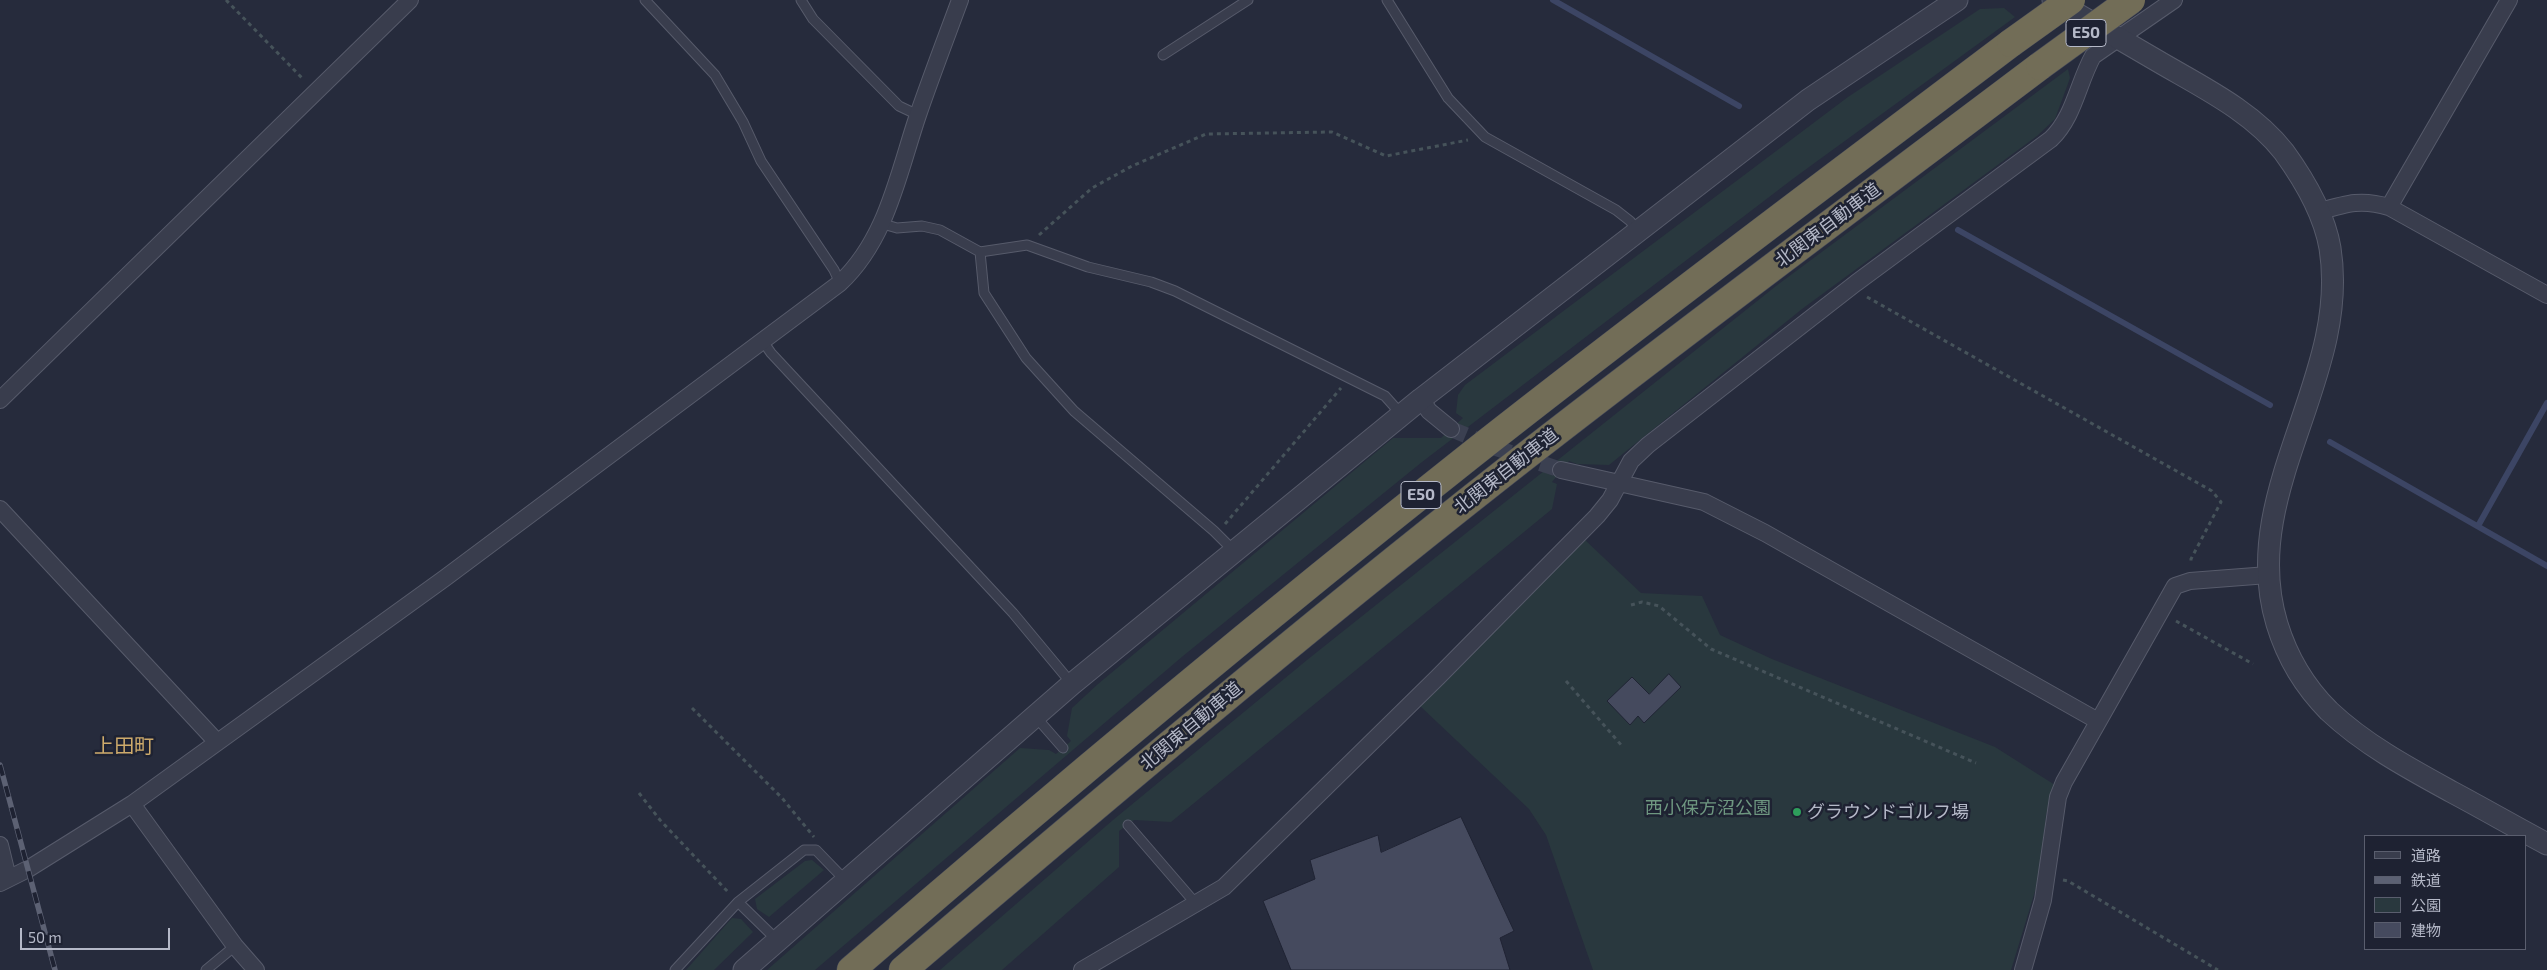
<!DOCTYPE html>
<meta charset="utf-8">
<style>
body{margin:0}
#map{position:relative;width:2547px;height:970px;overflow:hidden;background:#262b3c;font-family:"Exo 2","Noto Sans JP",sans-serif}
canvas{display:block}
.legend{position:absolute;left:2364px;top:835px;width:162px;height:115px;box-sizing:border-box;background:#1e2232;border:1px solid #5a5e6e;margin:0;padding:6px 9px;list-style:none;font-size:15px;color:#b5b9c8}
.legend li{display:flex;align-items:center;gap:10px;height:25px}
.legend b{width:25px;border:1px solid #5a5e6e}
.scale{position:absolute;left:20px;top:928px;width:150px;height:22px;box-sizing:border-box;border:2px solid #b5b9c8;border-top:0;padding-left:6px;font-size:15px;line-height:18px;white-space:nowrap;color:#b5b9c8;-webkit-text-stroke:4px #1e2232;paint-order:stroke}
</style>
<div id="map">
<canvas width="2547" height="970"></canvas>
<ul class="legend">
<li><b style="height:6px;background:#393d4d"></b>道路</li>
<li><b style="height:6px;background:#5c6173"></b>鉄道</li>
<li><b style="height:14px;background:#29383e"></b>公園</li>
<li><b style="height:14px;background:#454a5e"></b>建物</li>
</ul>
<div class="scale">50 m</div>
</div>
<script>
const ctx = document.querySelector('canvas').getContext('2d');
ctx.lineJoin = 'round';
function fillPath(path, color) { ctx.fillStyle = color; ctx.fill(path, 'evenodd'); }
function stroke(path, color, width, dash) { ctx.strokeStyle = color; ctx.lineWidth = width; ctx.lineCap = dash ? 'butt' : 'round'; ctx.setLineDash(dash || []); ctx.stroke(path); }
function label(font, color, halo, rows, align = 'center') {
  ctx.font = font + ' "Exo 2","Noto Sans JP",sans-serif'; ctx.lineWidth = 5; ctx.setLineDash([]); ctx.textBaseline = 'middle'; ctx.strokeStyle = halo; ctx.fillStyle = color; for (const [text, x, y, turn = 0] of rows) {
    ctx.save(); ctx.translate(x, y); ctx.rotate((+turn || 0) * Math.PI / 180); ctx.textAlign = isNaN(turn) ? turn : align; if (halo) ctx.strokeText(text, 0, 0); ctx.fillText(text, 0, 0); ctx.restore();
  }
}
fillPath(new Path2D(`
 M 2004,8 L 2015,17 L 1794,178 L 1422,462 L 1183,656 L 815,970 L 767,970 L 1020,748 L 1049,750 L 1056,754 L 1071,741 L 1067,736 L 1072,708 L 1098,684 L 1393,438 L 1441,438 L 1463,418 L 1456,413 L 1458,395 L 1465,385 L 1848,97 L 1980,9 Z
 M 2068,69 L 2070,78 L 2055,119 L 2037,136 L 1802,309 L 1609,465 L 1577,464 L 1569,461 L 1552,482 L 1557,484 L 1552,509 L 1171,822 L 1134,820 L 1119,831 L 1119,867 L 1002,970 L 940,970 L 1113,820 L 1307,660 L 1776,286 Z
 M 1584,539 L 1641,593 L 1702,596 L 1720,635 L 1772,659 L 1995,747 L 2055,785 L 2046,815 L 2040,875 L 2011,970 L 1593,970 L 1546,835 L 1529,809 L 1420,706 Z
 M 812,860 L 824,870 L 769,917 L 757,909 L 755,899 L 805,861 Z
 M 732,918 L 741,919 L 753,932 L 714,970 L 686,970 Z`), '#29383e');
stroke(new Path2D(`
 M 1553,0 L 1739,106
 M 1958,230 L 2270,405
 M 2330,442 L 2547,566
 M 2478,526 L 2547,403`), '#3c4564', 6);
const building = new Path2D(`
 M 1669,674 L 1681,687 L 1644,723 L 1638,716 L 1630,725 L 1607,701 L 1632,677 L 1649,694 Z
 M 1461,817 L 1514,931 L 1500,938 L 1510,970 L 1291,970 L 1263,901 L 1315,879 L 1310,860 L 1378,835 L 1381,852 Z`);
fillPath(building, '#454a5e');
stroke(building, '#202434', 1);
stroke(new Path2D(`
 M 1451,429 L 1496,448 L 1561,470`), '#3b4051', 16, [16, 8]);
const service = new Path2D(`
 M 645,0 L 715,75 L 743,122 L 761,161 L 834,270 L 840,283
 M 801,0 L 813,19 L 899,106 L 918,115
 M 1387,0 L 1448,98 L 1485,137 L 1616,210 L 1630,221 L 1638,231
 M 1163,55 L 1248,0
 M 883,224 L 897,228 L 922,226 L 940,230 L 980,252 L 1027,245 L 1088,267 L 1151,282 L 1175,291 L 1385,396 L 1401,414
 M 980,252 L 984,293 L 1026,358 L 1074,411 L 1214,531 L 1233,550
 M 762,340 L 771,353 L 1013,613 L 1072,684
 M 1035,716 L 1063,748
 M 1128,825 L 1197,905
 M 738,902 L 777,940
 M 206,970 L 235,946
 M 675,970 L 738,902 L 804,850 L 816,850 L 845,880`);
const minor = new Path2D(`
 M 2389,207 L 2509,0
 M 2321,211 C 2348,203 2362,199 2389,207 L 2547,295
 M 1421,399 L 1429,411 L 1451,429
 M 0,400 L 410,0
 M 1561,470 L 1704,502 L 1765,533 L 2098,721
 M 0,509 L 217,742
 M 132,804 L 235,946 L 256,970
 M 0,845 L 8,878
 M 0,883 L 28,869 L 132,804 L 445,578 L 840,283 C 887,239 898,174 918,115 C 931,77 946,38 960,0
 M 1082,970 L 1224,887 L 1438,677 L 1597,516 L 1610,500 L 1631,461 L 1648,445 L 1856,283 L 2051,139 C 2074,117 2078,83 2093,56 L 2174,0
 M 2023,970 L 2043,900 L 2058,797 L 2064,782 L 2175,586 L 2190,581 L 2268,575`);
const tertiary = new Path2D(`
 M 2053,0 C 2089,21 2125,42 2161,63 C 2204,88 2253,112 2284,152 C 2305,181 2324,213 2330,248 C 2351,379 2237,492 2277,624 C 2287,657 2305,687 2329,711 C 2365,745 2410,769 2452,792 C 2484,809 2515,827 2547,844
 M 744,970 L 1072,684 L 1421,399 L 1808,100 L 1957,0`);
const motorway = new Path2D(`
 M 851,970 C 1054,794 1260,622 1471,455 C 1648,315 1830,180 2011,43
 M 903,970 C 1101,801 1300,633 1505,472 C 1681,334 1861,201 2040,66`);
stroke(service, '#575b6b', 11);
stroke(minor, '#575b6b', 18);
stroke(tertiary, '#575b6b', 23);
stroke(motorway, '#444858', 29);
stroke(new Path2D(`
 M 226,0 L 304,80
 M 1039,235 L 1092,188 L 1132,166 L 1206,134 L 1332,132 L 1386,156 L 1468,140
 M 1867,297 L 2212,491 L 2221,502 L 2191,559 L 2191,563
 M 1225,524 L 1341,388
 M 1631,605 L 1642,602 L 1659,606 L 1711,649 L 1976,763
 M 2176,621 L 2253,664
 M 1566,681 L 1622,746
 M 692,708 L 782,798 L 814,837
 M 639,793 L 660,820 L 729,893
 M 2063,880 L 2068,881 L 2218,970`), '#46535a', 3, [4, 4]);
stroke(service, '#393d4d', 9);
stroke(minor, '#393d4d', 16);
stroke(tertiary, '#393d4d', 21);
stroke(motorway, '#726d57', 28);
const rail = new Path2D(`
 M 0,765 L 55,970`);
stroke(rail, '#5c6173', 5.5);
stroke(rail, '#1e2232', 4, [11]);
const motorwayBridge = new Path2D(`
 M 2011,43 L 2071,0
 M 2040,66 L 2131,0`);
stroke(motorwayBridge, '#444858', 29, []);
stroke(motorwayBridge, '#726d57', 28);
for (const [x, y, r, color] of [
 [1797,812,5,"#2e9e5b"]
]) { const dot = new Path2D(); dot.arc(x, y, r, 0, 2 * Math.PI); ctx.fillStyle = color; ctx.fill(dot); stroke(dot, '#1e2232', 2); }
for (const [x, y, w] of [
 [2086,33,40],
 [1421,495,40]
]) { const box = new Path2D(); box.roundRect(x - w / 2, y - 13.5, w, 27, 4); ctx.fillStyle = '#1e2232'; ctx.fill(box); stroke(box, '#b5b9c8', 1); }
label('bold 16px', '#b5b9c8', null, [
 ["E50",2086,33],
 ["E50",1421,495]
]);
label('18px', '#b5b9c8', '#1e2232', [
 ["北関東自動車道",1828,225,-37],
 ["北関東自動車道",1506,471,-38],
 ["北関東自動車道",1191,726,-40]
]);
label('18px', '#6e9780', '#1e2232', [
 ["西小保方沼公園",1708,808]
]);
label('18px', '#b5b9c8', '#1e2232', [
 ["グラウンドゴルフ場",1807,812]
], 'left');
label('20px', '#cdaa6b', '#1e2232', [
 ["上田町",124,746]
]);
</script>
